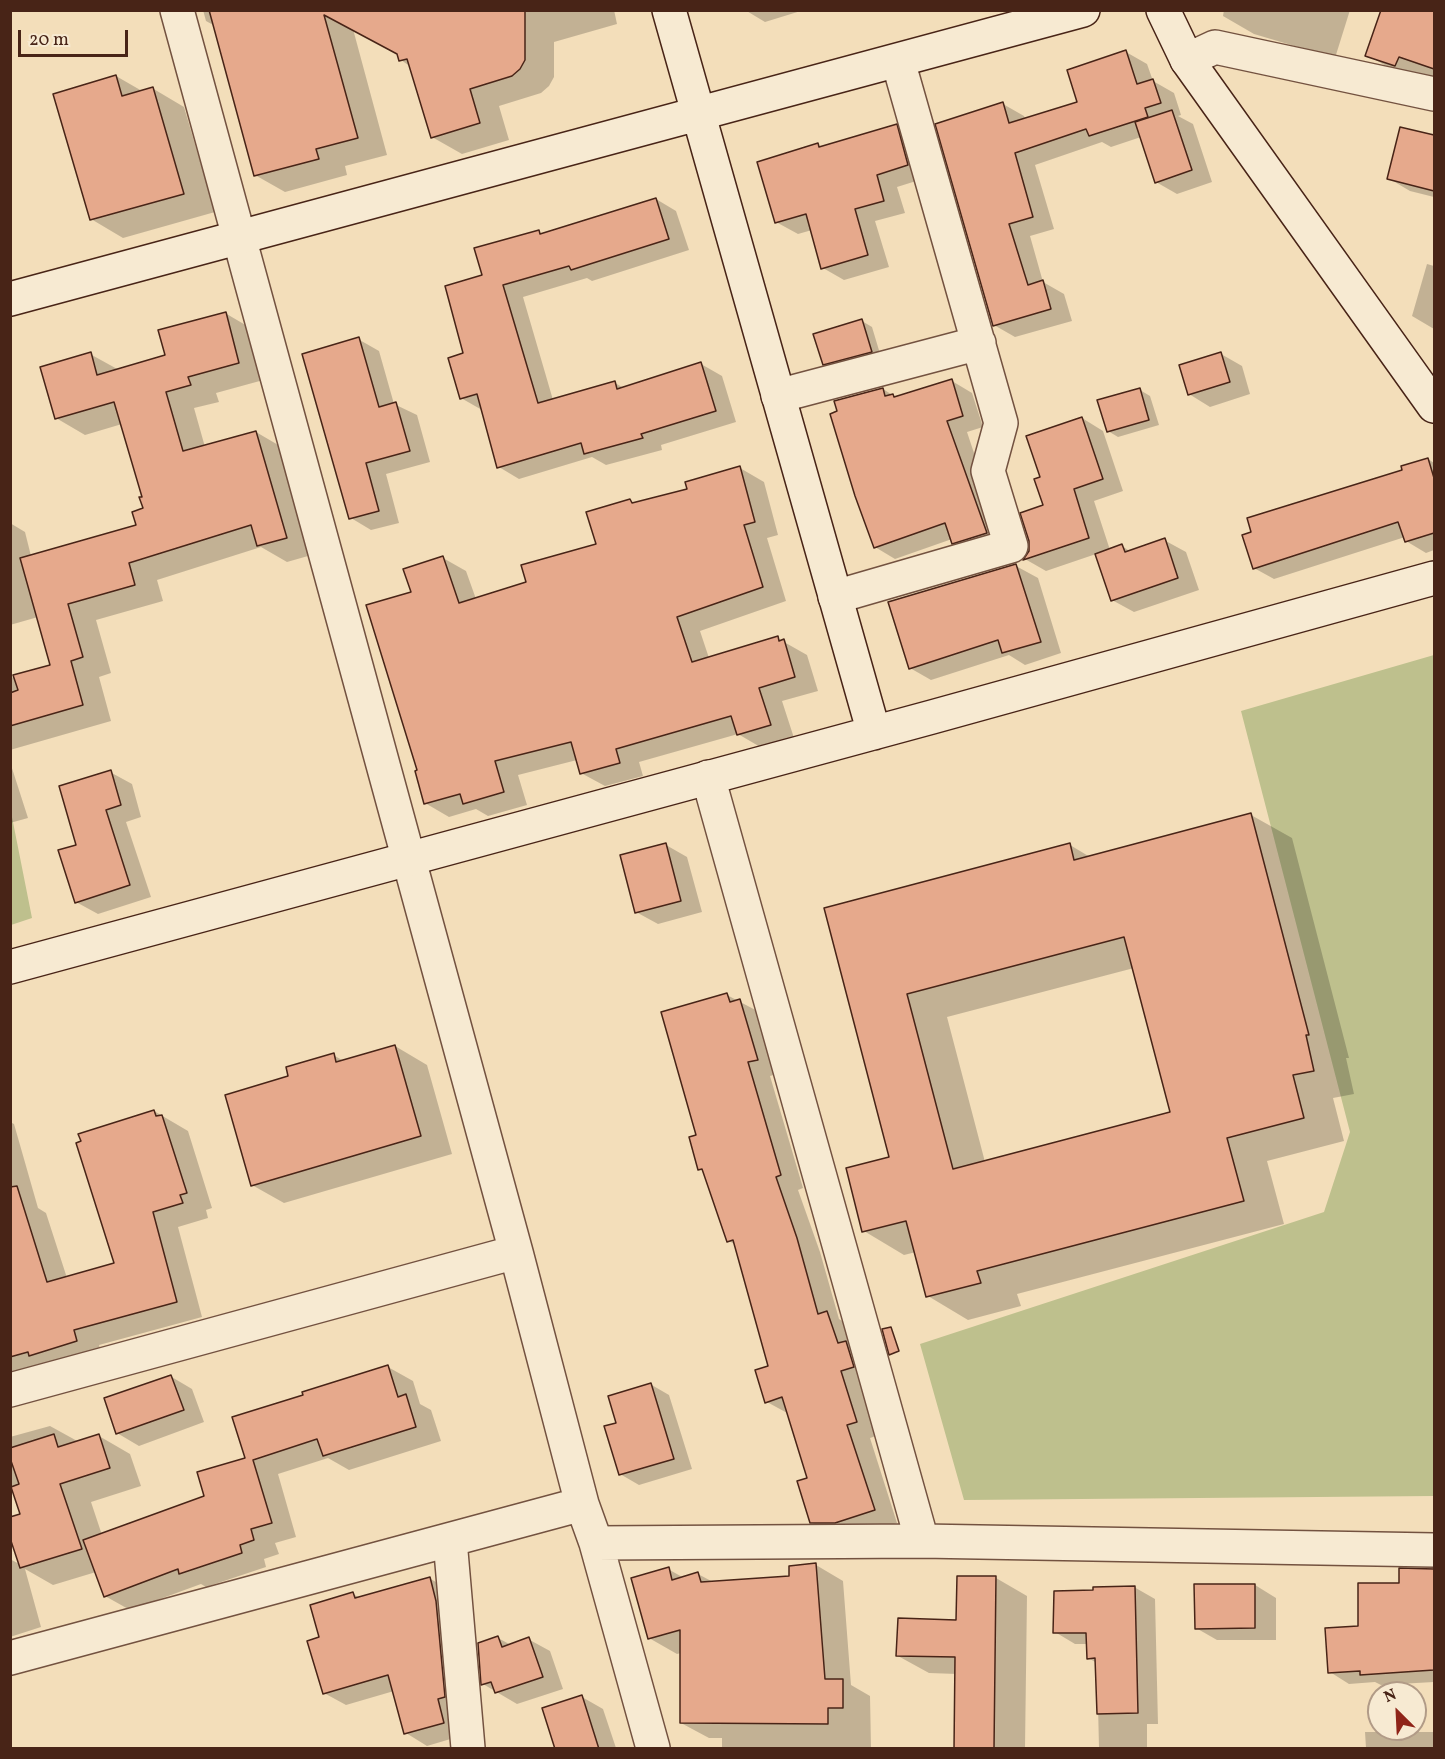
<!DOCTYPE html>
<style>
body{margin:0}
#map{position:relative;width:1445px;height:1759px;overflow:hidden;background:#f3deba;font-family:Vollkorn,serif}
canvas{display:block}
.frame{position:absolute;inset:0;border:12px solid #482417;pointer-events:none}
.north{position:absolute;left:1367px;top:1681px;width:60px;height:60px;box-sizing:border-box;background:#f7ead2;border:2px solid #b19b87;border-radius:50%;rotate:336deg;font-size:16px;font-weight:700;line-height:24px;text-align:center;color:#482417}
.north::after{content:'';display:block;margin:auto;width:21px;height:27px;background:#8f2418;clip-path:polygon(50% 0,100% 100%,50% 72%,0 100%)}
.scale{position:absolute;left:18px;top:30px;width:110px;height:27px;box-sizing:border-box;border:3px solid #482417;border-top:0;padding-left:8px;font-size:18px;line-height:21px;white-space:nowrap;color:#482417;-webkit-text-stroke:4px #f7ead2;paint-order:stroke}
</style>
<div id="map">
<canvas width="1445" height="1759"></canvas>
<div class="frame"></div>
<div class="north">N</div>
<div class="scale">20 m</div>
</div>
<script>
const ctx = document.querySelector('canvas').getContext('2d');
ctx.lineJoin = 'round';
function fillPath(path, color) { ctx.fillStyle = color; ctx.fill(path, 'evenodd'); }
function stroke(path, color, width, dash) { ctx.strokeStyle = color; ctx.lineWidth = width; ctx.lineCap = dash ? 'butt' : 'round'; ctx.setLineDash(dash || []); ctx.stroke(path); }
fillPath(new Path2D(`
 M 1434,655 L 1434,1496 L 964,1500 L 920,1344 L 1324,1212 L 1350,1132 L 1241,711 Z
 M 11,812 L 32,918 L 11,925 L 10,925 Z`), '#bec08d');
fillPath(new Path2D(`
 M 203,10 L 614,10 L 617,24 L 554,42 L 554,77 L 549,86 L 541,93 L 499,106 L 509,140 L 462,154 L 432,137 L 411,67 L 401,60 L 399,54 L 353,29 L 387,155 L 345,166 L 347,175 L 285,192 L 255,175 L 215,26 L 206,21 Z
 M 745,10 L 804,10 L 765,22 Z
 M 1224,10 L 1350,10 L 1335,58 L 1254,34 L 1223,16 Z
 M 1383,10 L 1434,10 L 1434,87 L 1407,78 L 1367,55 Z
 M 1126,52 L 1147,64 L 1153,81 L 1174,93 L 1181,115 L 1178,116 L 1193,124 L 1212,182 L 1177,194 L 1156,182 L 1141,137 L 1111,147 L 1102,142 L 1035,165 L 1054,229 L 1030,236 L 1043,282 L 1064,294 L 1072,321 L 1015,337 L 994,325 L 1003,104 L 1024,116 L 1025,119 L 1079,103 Z
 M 116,76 L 142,91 L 152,88 L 184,107 L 215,212 L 123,238 L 91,219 Z
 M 896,126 L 918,138 L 929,177 L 897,187 L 905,213 L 875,221 L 889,267 L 844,280 L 823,268 L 812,230 L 798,234 L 776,222 L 818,145 L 823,148 Z
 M 1401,128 L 1434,136 L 1434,197 L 1410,191 L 1388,178 Z
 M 656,199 L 676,211 L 689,250 L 592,281 L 587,278 L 523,297 L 553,400 L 615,383 L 624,388 L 701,364 L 722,376 L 736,422 L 661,445 L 662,450 L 606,465 L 592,457 L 519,479 L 499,467 L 482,410 L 461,398 L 465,354 L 484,276 L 538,231 L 544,235 Z
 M 1427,264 L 1434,266 L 1434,329 L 1412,316 Z
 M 225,313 L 254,330 L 267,379 L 216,393 L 219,402 L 194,408 L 205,447 L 256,432 L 285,449 L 315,554 L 287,562 L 261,547 L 157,580 L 163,601 L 96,620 L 111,673 L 99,677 L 111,721 L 10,750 L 10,678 L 52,666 L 38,617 L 10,625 L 10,523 L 25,532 L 31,556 L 138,526 L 144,509 L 144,498 L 122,424 L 85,435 L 56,418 L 90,354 L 119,370 L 167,356 Z
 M 862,321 L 872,327 L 881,357 L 834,370 L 824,364 Z
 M 358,339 L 379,351 L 394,404 L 417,415 L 430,462 L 386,474 L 399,523 L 371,530 L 351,518 Z
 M 1221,354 L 1242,366 L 1250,394 L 1210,407 L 1189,394 Z
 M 952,381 L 972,393 L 983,427 L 967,432 L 998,525 L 1001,527 L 973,554 L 953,543 L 952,539 L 895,559 L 875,547 L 883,389 L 897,398 Z
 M 1140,390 L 1150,396 L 1159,425 L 1118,437 L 1108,431 Z
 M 1082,418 L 1103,431 L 1123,491 L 1094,501 L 1110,550 L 1122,546 L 1131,552 L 1164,540 L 1186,552 L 1199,590 L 1134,612 L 1112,600 L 1096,554 L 1046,571 L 1025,559 L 1031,551 L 1045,506 L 1042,478 Z
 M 1428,459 L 1434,463 L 1434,550 L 1426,553 L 1406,541 L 1405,537 L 1274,579 L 1254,568 L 1404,471 Z
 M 740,468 L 764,482 L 778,535 L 767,538 L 786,601 L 700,631 L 709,658 L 777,638 L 807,655 L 818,691 L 782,701 L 794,738 L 762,748 L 738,734 L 639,762 L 643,776 L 605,786 L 581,773 L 577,760 L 518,775 L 527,805 L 488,816 L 476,809 L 449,817 L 425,803 L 413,593 L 443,558 L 466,571 L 476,599 L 528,583 L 598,545 L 630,500 L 636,504 L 689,490 Z
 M 1016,566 L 1038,578 L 1061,653 L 1025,665 L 1009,655 L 931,680 L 910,668 Z
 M 10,762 L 28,818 L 10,823 Z
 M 110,772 L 132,784 L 141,817 L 126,822 L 151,897 L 98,914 L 76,902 L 78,846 Z
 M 1251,815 L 1292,838 L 1349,1058 L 1346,1058 L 1354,1094 L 1333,1098 L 1344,1141 L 1267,1161 L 1284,1224 L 1017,1294 L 1021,1306 L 968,1320 L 928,1296 L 916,1252 L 904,1255 L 864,1231 L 891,1158 L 825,909 L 1070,845 L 1090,857 ZM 1134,968 L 1172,1113 L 985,1162 L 947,1017 Z
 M 666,845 L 687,857 L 702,912 L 658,924 L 636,912 Z
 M 727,995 L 763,1014 L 780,1073 L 770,1076 L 803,1188 L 798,1190 L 820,1252 L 839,1319 L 850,1326 L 879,1435 L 870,1438 L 897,1523 L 859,1535 L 835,1536 L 811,1522 L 809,1479 L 789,1414 L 767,1402 L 770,1367 L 736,1245 L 729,1241 L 705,1172 L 699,1169 L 698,1136 Z
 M 395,1046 L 427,1065 L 452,1154 L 284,1203 L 252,1185 L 290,1077 L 333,1055 L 344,1061 Z
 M 154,1111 L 188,1131 L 212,1208 L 206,1210 L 208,1218 L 178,1227 L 202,1317 L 99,1345 L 102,1355 L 10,1379 L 10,1122 L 14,1124 L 38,1208 L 46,1213 L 67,1278 L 116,1264 Z
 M 388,1367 L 413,1381 L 420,1404 L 431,1410 L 441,1441 L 349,1470 L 328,1458 L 278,1474 L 296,1537 L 275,1543 L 279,1554 L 264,1559 L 266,1567 L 206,1587 L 201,1584 L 130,1610 L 105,1596 L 96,1572 L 53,1585 L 25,1569 L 41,1627 L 10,1637 L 10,1559 L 21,1565 L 22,1515 L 10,1480 L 10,1437 L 50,1426 L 79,1442 L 99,1436 L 130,1454 L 141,1486 L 91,1502 L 102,1535 L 206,1497 L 247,1459 L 305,1396 Z
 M 170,1376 L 192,1389 L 204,1422 L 139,1446 L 117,1433 Z
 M 650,1384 L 669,1395 L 692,1469 L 639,1485 L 620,1474 L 618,1424 Z
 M 816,1565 L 843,1581 L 851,1685 L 870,1696 L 871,1748 L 722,1748 L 722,1738 L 709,1738 L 681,1723 L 681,1653 L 677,1654 L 649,1638 L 668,1569 L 684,1578 L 698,1574 L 713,1582 L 791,1577 Z
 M 1401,1570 L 1434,1570 L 1434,1682 L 1381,1685 L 1375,1682 L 1349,1684 L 1330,1672 L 1359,1627 L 1401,1584 Z
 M 429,1578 L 451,1591 L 464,1735 L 427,1746 L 406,1733 L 394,1691 L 346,1705 L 324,1693 L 321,1638 L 353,1594 L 360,1598 Z
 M 996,1578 L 1027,1596 L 1025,1748 L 955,1748 L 957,1674 L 929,1673 L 898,1656 L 958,1621 Z
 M 1255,1585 L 1276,1598 L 1276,1640 L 1217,1640 L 1196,1628 Z
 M 1134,1587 L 1155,1599 L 1158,1724 L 1147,1724 L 1147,1748 L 1099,1748 L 1097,1663 L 1088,1658 L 1088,1644 L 1075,1644 L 1055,1632 Z
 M 498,1638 L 511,1645 L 528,1639 L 550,1651 L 563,1689 L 517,1704 L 483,1684 Z
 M 582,1697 L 603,1709 L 616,1748 L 556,1748 Z
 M 1365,1732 L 1434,1732 L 1434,1748 L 1366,1748 Z`), '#0003');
const building = new Path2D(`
 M 209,10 L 525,10 L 525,60 L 520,69 L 512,76 L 470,89 L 480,123 L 431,138 L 407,59 L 399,61 L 397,54 L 324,15 L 358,138 L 316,149 L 319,159 L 254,176 Z
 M 1381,10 L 1434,10 L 1434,69 L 1399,57 L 1395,66 L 1365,56 Z
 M 1126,50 L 1137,84 L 1153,79 L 1161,103 L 1145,108 L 1148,117 L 1089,136 L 1086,129 L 1015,153 L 1033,217 L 1009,224 L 1028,285 L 1043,280 L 1051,309 L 993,326 L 935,124 L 1003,102 L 1009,123 L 1077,102 L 1067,70 Z
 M 116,75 L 122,96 L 153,87 L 184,194 L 90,220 L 53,94 Z
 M 1172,110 L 1192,170 L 1155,183 L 1135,122 Z
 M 897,124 L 908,165 L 877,175 L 884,201 L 855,209 L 868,255 L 821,269 L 806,214 L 775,223 L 757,162 L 818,143 L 819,147 Z
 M 1400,127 L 1434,135 L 1434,191 L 1387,179 Z
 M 656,198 L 669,239 L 571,270 L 569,266 L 503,285 L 538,403 L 615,381 L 617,389 L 701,362 L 716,411 L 641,434 L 643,438 L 584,454 L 581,443 L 497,468 L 477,394 L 460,399 L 448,358 L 463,353 L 445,286 L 482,275 L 474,248 L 539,230 L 540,234 Z
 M 226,312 L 239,363 L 188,377 L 191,385 L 166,392 L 183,451 L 256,431 L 287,538 L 257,546 L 251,525 L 129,563 L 135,585 L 68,604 L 83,657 L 71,661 L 83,705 L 10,726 L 10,693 L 18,690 L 13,675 L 50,665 L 20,558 L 136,525 L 132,512 L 143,508 L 139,497 L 142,497 L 114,402 L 55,419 L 40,367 L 91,352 L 97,375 L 165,355 L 158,330 Z
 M 862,319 L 872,352 L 823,365 L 813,334 Z
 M 359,337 L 379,407 L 396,402 L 410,451 L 366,463 L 379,511 L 349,519 L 302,354 Z
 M 1221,352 L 1230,382 L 1188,395 L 1179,365 Z
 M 952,379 L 963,416 L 947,421 L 987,533 L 952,544 L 945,523 L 874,548 L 855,496 L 830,414 L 837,411 L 834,401 L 883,388 L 885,396 L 893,394 L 894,397 Z
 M 1140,388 L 1149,420 L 1107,432 L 1097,400 Z
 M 1082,417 L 1103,479 L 1074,489 L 1089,538 L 1023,560 L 1029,551 L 1029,541 L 1020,513 L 1043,505 L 1034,479 L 1040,477 L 1026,436 Z
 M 1428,458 L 1434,478 L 1434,533 L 1405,542 L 1398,522 L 1253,569 L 1242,535 L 1251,532 L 1247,518 L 1402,470 L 1401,466 Z
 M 740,466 L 755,522 L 744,525 L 763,587 L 677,617 L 692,662 L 778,636 L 779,641 L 784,639 L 795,677 L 759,688 L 771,725 L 737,735 L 731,716 L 616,749 L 620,763 L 580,774 L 571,742 L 495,761 L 504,792 L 463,804 L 460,794 L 424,804 L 415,771 L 417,770 L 366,605 L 411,592 L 403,569 L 443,556 L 459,603 L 526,582 L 521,565 L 596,544 L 586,512 L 630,499 L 632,503 L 687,489 L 685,482 Z
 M 1165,538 L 1178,578 L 1111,601 L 1095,554 L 1122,544 L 1125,552 Z
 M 1016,564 L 1041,642 L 1002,653 L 998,640 L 909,669 L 888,602 Z
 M 111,770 L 121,805 L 106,810 L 130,885 L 75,903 L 58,850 L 76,845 L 59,786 Z
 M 1251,813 L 1309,1035 L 1306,1035 L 1314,1071 L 1293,1075 L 1304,1118 L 1227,1138 L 1244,1201 L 977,1271 L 981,1283 L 926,1297 L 906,1221 L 862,1232 L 846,1168 L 889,1157 L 824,908 L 1070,843 L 1074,860 ZM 1124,937 L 1170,1112 L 953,1169 L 907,994 Z
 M 666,843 L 681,901 L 635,913 L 620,855 Z
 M 727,993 L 730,1002 L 740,999 L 758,1060 L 748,1062 L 781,1175 L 776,1177 L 797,1238 L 818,1314 L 827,1311 L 838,1343 L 846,1341 L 854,1367 L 841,1371 L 857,1422 L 847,1425 L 875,1510 L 835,1523 L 810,1523 L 797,1481 L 807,1478 L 782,1397 L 765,1403 L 755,1370 L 768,1366 L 733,1240 L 727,1242 L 702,1169 L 698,1170 L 689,1137 L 696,1135 L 661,1012 Z
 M 395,1045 L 421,1136 L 251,1186 L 225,1095 L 288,1076 L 286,1067 L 334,1053 L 336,1062 Z
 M 154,1110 L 156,1116 L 162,1115 L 187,1193 L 180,1195 L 183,1203 L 153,1212 L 177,1302 L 74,1330 L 77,1341 L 29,1356 L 28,1352 L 10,1357 L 10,1187 L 17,1186 L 47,1282 L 114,1263 L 76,1143 L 81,1141 L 78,1134 Z
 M 891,1327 L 899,1351 L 889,1355 L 882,1329 Z
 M 388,1365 L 398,1397 L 406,1394 L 416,1427 L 323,1456 L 317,1439 L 253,1460 L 272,1523 L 251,1529 L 254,1540 L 240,1545 L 242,1553 L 179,1574 L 178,1569 L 104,1597 L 83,1540 L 204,1496 L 197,1472 L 245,1458 L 232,1417 L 303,1395 L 302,1392 Z
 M 171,1375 L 184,1410 L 116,1434 L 104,1398 Z
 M 651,1383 L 674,1459 L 619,1475 L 604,1426 L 616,1423 L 608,1396 Z
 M 54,1434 L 58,1447 L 99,1434 L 110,1468 L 60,1484 L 82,1549 L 20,1568 L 10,1538 L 10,1517 L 20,1514 L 11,1487 L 19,1484 L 10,1458 L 10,1448 Z
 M 816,1563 L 825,1679 L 843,1679 L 843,1708 L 828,1708 L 828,1724 L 680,1723 L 680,1630 L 648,1639 L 631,1578 L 669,1567 L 672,1580 L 698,1572 L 701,1582 L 789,1576 L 789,1566 Z
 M 1399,1568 L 1434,1569 L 1434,1670 L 1360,1675 L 1360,1671 L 1328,1673 L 1325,1628 L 1358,1626 L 1358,1583 L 1399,1583 Z
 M 957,1576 L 996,1576 L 994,1749 L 954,1749 L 955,1657 L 896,1656 L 898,1618 L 956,1620 Z
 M 430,1577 L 436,1601 L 445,1697 L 438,1699 L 444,1723 L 404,1734 L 388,1675 L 323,1694 L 307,1641 L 319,1637 L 310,1605 L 353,1592 L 355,1598 Z
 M 1194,1584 L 1255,1584 L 1255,1628 L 1195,1629 Z
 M 1135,1586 L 1138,1713 L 1097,1714 L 1095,1658 L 1087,1659 L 1086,1633 L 1053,1633 L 1054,1591 L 1093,1590 L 1093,1587 Z
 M 498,1636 L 502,1647 L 529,1637 L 543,1677 L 495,1693 L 491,1682 L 481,1685 L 478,1643 Z
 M 582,1695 L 599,1749 L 555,1749 L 542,1708 Z`);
fillPath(building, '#e6a98c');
stroke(building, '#482417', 1.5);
const street = new Path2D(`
 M 177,10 L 516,1252 L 582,1504 L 596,1543 L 653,1748
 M 1187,60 L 1215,47 L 1434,94
 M 778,396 L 979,343
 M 835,597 L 1011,546 L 988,471 L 1001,423 L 898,61
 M 708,777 L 922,1541
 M 10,1390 L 516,1252
 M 450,1540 L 468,1748
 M 596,1543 L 922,1541 L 1434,1550
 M 10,1658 L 582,1504`);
const secondary = new Path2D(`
 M 669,10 L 874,733
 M 1163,10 L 1187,60 L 1434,406
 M 10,299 L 1083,10
 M 10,967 L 932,717 L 1434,578`);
stroke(street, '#735240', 36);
stroke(secondary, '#482417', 36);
stroke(street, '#f7ead2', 33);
stroke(secondary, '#f7ead2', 33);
</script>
